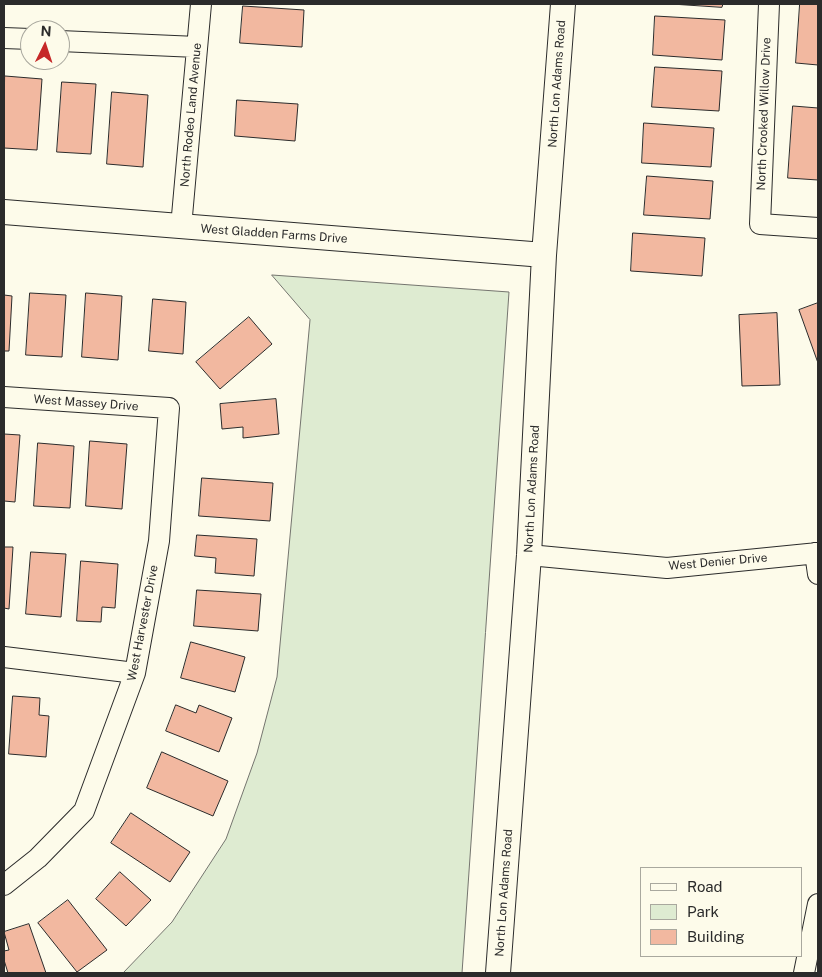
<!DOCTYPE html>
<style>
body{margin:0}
#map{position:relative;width:822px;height:977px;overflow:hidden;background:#fdfbea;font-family:"Public Sans",sans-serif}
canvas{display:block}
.frame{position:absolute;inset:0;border:5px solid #2b2b2b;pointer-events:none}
.legend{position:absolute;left:640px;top:867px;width:162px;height:90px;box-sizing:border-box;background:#fdfbea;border:1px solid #a9a89e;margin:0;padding:6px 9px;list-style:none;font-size:15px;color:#2b2b2b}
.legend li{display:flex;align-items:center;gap:10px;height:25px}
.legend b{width:25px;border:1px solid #a9a89e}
.north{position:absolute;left:20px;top:20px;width:50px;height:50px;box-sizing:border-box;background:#fdfbea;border:1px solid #a9a89e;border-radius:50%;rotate:4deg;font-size:14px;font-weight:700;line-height:20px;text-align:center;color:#2b2b2b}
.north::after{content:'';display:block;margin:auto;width:18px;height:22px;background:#c62828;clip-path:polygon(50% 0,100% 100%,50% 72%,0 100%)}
</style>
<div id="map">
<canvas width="822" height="977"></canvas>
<div class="frame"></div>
<ul class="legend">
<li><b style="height:6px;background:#fdfbea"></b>Road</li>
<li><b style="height:14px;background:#deebd1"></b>Park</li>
<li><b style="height:14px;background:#f2b8a0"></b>Building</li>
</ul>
<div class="north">N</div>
</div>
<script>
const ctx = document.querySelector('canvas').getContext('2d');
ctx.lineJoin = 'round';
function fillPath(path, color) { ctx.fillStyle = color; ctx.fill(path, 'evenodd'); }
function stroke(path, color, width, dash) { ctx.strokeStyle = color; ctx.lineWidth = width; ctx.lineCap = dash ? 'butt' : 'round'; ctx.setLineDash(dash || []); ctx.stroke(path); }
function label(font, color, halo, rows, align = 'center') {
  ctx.font = font + ' "Public Sans",sans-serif'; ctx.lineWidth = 4; ctx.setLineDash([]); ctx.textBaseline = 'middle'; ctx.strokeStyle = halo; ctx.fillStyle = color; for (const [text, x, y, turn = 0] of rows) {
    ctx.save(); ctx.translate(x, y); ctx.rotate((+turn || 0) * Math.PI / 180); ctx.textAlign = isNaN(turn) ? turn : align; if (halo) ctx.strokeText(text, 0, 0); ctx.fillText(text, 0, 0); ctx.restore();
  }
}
const green = new Path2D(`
 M 272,275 L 509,292 L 462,973 L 123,973 L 172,922 L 226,839 L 257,753 L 277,677 L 310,320 Z`);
fillPath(green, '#deebd1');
stroke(green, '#74746e', 1);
const building = new Path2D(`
 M 672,4 L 723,4 L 722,7 Z
 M 800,4 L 818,4 L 818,65 L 796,63 Z
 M 243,6 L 304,10 L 302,47 L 240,43 Z
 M 655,16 L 725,20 L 722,60 L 653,55 Z
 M 655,67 L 722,71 L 719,111 L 652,107 Z
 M 5,76 L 42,79 L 37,150 L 4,148 Z
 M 62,82 L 96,84 L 91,154 L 57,152 Z
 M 112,92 L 148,95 L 143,167 L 107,164 Z
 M 237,100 L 298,104 L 295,141 L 235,136 Z
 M 793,106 L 818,108 L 818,180 L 788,178 Z
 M 644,123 L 714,128 L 711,167 L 642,163 Z
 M 647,176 L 713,181 L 710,219 L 644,215 Z
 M 633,233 L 705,238 L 702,276 L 631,271 Z
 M 30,293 L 66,295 L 62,357 L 26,355 Z
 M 86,293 L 122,296 L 118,360 L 82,357 Z
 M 4,295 L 12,296 L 9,351 L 4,351 Z
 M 153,299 L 186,302 L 183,354 L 149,351 Z
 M 818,303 L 818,363 L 799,310 Z
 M 777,313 L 780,385 L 742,386 L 739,315 Z
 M 249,317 L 272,344 L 220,389 L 196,362 Z
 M 276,399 L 279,434 L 243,438 L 243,427 L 222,429 L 220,404 Z
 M 4,434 L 20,435 L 15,502 L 4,501 Z
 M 90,441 L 127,444 L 122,509 L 86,506 Z
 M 38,443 L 74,446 L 70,508 L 34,506 Z
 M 202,478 L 273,483 L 270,521 L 199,516 Z
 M 197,535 L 257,539 L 254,576 L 215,573 L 216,558 L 195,556 Z
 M 4,547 L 13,547 L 9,609 L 4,608 Z
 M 31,552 L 66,554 L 61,617 L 26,614 Z
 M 81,561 L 118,564 L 115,608 L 102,607 L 101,622 L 77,621 Z
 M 197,590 L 261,594 L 258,631 L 194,626 Z
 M 191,642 L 245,657 L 235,692 L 181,678 Z
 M 13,696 L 40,698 L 39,715 L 49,716 L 46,757 L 9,754 Z
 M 176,705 L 196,713 L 199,705 L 232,718 L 219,752 L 166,731 Z
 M 162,752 L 228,781 L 213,816 L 147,788 Z
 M 131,813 L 190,852 L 170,882 L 111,843 Z
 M 120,872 L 151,900 L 126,926 L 96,899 Z
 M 68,900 L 107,950 L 77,972 L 38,923 Z
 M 29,924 L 46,973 L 8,973 L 4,960 L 4,951 L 9,950 L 4,932 Z`);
fillPath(building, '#f2b8a0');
stroke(building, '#2b2b2b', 1);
const minor = new Path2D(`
 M 769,4 L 760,224 L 818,228
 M 4,38 L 30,39
 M 60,41 L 197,47
 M 181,227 L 201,4
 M 4,397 L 169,408 L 159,541 L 135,673 L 84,811 L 38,858 L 4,885
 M 815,553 L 818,574
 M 529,555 L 667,568 L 818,553
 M 4,657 L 135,673
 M 804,973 L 818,904`);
const tertiary = new Path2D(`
 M 4,212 L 544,255
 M 498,973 L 529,555 L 544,255 L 563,4`);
stroke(minor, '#2b2b2b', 22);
stroke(tertiary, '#2b2b2b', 26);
stroke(minor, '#fdfbea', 20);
stroke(tertiary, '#fdfbea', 24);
label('12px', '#2b2b2b', '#fdfbea', [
 ["North Lon Adams Road",557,84,-86],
 ["North Crooked Willow Drive",764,114,-88],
 ["North Rodeo Land Avenue",191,115,-85],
 ["West Gladden Farms Drive",274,234,4],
 ["West Massey Drive",86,403,4],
 ["North Lon Adams Road",532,489,-87],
 ["West Denier Drive",718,562,-5],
 ["West Harvester Drive",143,623,-79],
 ["North Lon Adams Road",504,893,-86]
]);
</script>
